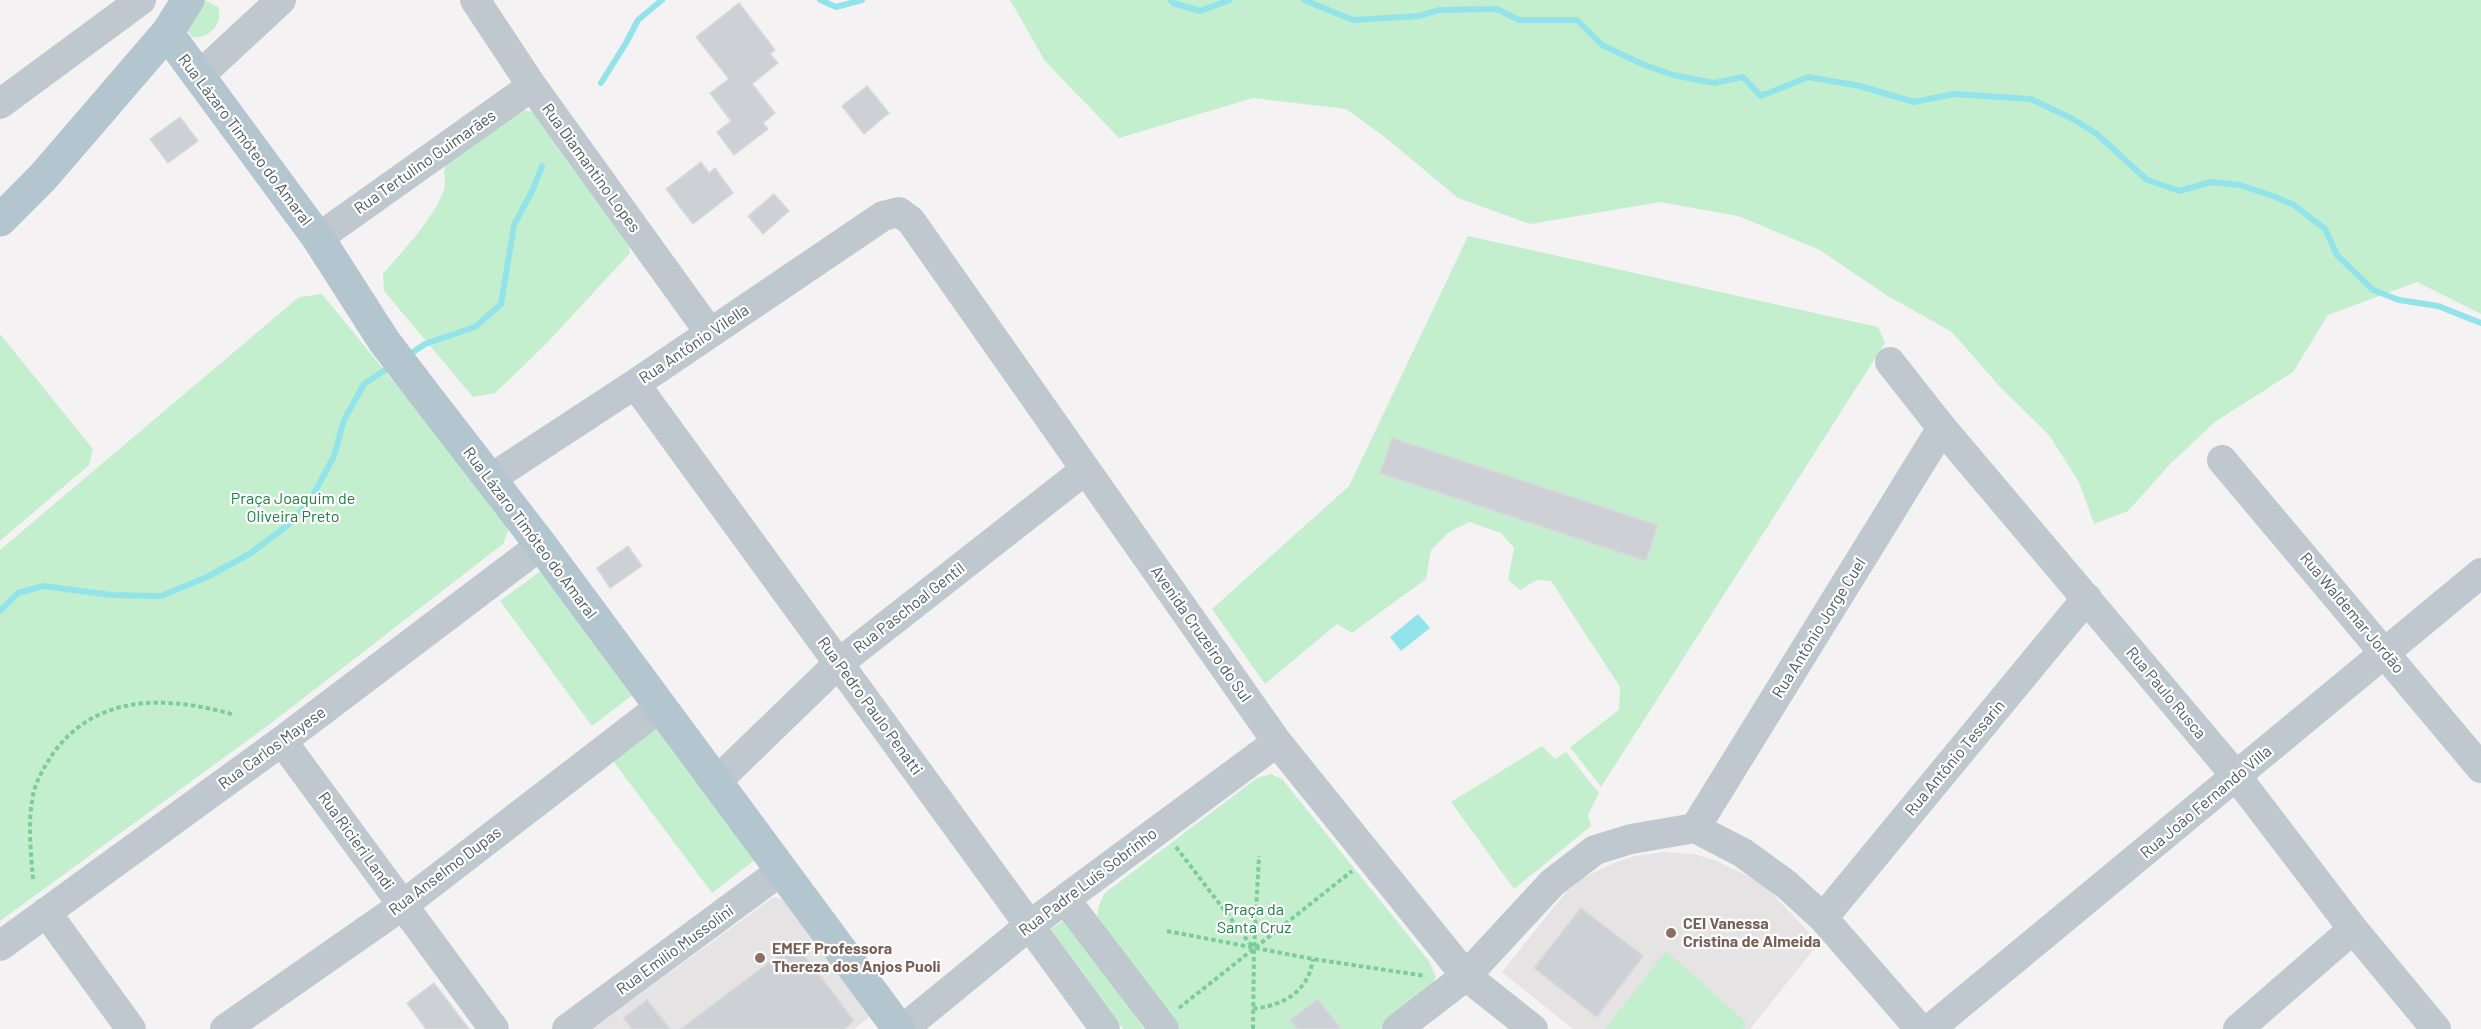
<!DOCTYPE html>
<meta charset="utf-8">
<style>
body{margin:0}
canvas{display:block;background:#f4f2f3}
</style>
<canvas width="2481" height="1029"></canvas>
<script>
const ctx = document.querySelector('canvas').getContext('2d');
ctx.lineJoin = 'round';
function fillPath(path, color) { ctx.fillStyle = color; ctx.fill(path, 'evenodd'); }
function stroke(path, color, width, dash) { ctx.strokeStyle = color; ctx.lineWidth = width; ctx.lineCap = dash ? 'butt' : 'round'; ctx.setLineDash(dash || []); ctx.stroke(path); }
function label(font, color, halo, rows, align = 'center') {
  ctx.font = font + ' Barlow,sans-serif'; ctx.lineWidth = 4.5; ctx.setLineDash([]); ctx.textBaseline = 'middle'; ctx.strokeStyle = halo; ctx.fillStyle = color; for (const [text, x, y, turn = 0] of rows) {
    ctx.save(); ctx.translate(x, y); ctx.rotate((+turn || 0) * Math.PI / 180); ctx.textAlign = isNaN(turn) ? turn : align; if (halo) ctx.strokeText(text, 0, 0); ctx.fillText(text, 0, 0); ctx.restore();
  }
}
fillPath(new Path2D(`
 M 1664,852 L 1694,854 L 1717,861 L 1762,883 L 1819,943 L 1750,1029 L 1573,1029 L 1502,972 L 1567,891 L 1583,878 L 1614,863 L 1635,856 Z
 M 774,897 L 787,900 L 871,1016 L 854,1029 L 592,1029 Z`), '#e5e3e4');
fillPath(new Path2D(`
 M 205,0 L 218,7 C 224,24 209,39 192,37 L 186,29 L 200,2 Z
 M 1010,0 L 2481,0 L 2481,314 L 2417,282 L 2328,315 L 2293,372 L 2215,422 L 2170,464 L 2128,511 L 2094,524 L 2079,482 L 2049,435 L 2000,387 L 1952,332 L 1886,295 L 1820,250 L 1738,216 L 1660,202 L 1530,224 L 1458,198 L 1386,138 L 1346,109 L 1253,98 L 1119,138 L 1045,61 Z
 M 520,110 L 535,112 L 628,242 L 630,253 L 546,344 L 495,393 L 473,397 L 384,291 L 383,274 C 405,248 429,224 443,193 C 448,182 441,172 447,162 Z
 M 1468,236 L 1878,327 L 1885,343 L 1601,787 L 1570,747 L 1619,710 L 1620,687 L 1551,581 L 1537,580 L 1520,590 L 1508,580 L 1514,548 L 1501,533 L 1469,522 L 1448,533 L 1431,550 L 1426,579 L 1352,633 L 1337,624 L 1265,684 L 1212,609 L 1349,486 Z
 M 322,294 L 506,519 L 508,531 L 503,544 L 270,724 L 0,921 L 0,550 L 299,297 Z
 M 0,334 L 93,449 L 89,465 L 0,541 Z
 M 542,570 L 634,694 L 592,726 L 500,601 Z
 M 657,728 L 756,859 L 712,893 L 613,761 Z
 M 1542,746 L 1555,759 L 1566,752 L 1599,793 L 1588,815 L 1591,826 L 1514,889 L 1451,802 Z
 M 1271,774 L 1282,779 L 1429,961 L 1436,977 L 1427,994 L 1380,1029 L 1179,1029 L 1101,931 C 1095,916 1097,906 1105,893 L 1257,778 Z
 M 1066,919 L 1144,1029 L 1123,1029 L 1051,929 Z
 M 1666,951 L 1747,1023 L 1742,1029 L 1605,1029 Z`), '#c4efce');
fillPath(new Path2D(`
 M 1418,614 L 1430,628 L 1401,651 L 1390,637 Z`), '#92e4ea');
stroke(new Path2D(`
 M 820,0 L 836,7 L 862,0
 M 1170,0 L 1173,3 L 1200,11 L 1230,0
 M 1304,0 L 1353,20 L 1419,16 L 1439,10 L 1497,9 L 1519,20 L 1577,20 L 1602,45 L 1642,64 L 1673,75 L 1714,83 L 1743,77 L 1761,96 L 1808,77 L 1860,86 L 1914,102 L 1954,94 L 2031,99 L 2073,119 L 2097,134 L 2147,180 L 2180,191 L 2211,182 L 2240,185 L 2273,196 L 2294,205 L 2325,229 L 2337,255 L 2373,290 L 2399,300 L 2438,306 L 2481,323
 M 601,83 L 626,43 L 638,20 L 662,0
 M 407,356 L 425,344 L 475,327 L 501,304 L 514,225 L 532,191 L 542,166
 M 0,611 L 18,593 L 43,586 L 111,595 L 161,596 L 207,577 L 251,553 L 288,525 L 310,501 L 334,456 L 344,420 L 364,384 L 391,366`), '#92e4ea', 6);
const building = new Path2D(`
 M 739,3 L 775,50 L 770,54 L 778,63 L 752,84 L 775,113 L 763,123 L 768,129 L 734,155 L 717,132 L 731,121 L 710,93 L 729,79 L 696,37 Z
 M 867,86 L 889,113 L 864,134 L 842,106 Z
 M 180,117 L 198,141 L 168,163 L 150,139 Z
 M 701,162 L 709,173 L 715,168 L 733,193 L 693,224 L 666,189 Z
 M 774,194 L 789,211 L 763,234 L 748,216 Z
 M 1392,438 L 1658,525 L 1646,561 L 1380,473 Z
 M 628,546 L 642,566 L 610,588 L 597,568 Z
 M 1581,908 L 1643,956 L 1597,1017 L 1534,968 Z
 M 795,943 L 854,1021 L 844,1029 L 681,1029 Z
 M 434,983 L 469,1029 L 426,1029 L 407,1003 Z
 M 1318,999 L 1341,1029 L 1297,1029 L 1290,1020 Z
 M 647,1000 L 670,1029 L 632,1029 L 624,1018 Z`);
fillPath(building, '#cdd0d4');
stroke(building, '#d7d9dd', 1.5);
stroke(new Path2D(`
 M 1176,847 L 1254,949
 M 33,879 C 31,854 28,826 32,801 C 34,784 43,769 52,755 C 96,692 169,696 235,715
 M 1167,931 L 1313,959 L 1426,976
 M 1179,1008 L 1352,871
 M 1253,1009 C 1283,1005 1308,993 1313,959
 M 1253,1029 L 1254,949 L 1259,856`), '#7ccd9a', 4, [4.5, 3]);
stroke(new Path2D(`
 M 475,0 L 532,86 L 710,333
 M 198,77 L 281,0
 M 0,104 L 141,0
 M 318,238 L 532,86
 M 1890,362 L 1942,428 L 2237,777 L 2353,929 L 2436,1029
 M 635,384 L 1105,1029
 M 2222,460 L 2481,768
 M 490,479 L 635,384 L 883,216 L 899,212 L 911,221 L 1277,742 L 1466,976 L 1533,1029
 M 282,741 L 494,1029
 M 716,782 L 839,663 L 1085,470
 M 1695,828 L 1942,428
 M 1065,899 L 1164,1029
 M 46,912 L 131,1029
 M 1823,918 L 2087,598
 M 0,946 L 282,741 L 541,545
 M 225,1029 L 403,905 L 660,707
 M 567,1029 L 782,870
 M 903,1029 L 1030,925 L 1277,742
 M 1397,1029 L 1466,976 L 1552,883 L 1595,850 L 1631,839 L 1695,828 L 1743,853 L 1787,885 L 1823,918 L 1920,1029
 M 1930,1029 L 2481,573
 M 2238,1029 L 2353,929`), '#bec8ce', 30);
stroke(new Path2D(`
 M 167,33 L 318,238 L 384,341 L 419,387 L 541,545 L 899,1029
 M 0,220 L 43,177 L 167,33 L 188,0`), '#b3c5cf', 33);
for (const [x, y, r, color] of [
 [1671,933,6,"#8d6e63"],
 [760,958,6,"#8d6e63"]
]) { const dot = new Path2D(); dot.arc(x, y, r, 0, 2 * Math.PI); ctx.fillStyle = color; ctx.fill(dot); stroke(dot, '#fff', 2); }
label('16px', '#4a585f', '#fff', [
 ["Rua Lázaro Timóteo do Amaral",245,140,53],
 ["Rua Tertulino Guimarães",425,162,-35],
 ["Rua Diamantino Lopes",591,168,54],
 ["Rua Antônio Vilella",694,344,-34],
 ["Rua Lázaro Timóteo do Amaral",530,533,53],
 ["Rua Paschoal Gentil",909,608,-38],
 ["Rua Waldemar Jordão",2352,613,50],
 ["Rua Antônio Jorge Cuel",1819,628,-58],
 ["Avenida Cruzeiro do Sul",1201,634,55],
 ["Rua Paulo Rusca",2166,693,50],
 ["Rua Pedro Paulo Penatti",870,706,54],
 ["Rua Carlos Mayese",272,748,-36],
 ["Rua Antônio Tessarin",1955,758,-50],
 ["Rua João Fernando Villa",2206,802,-40],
 ["Rua Ricieri Landi",356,841,54],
 ["Rua Anselmo Dupas",445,871,-37],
 ["Rua Padre Luís Sobrinho",1088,882,-37],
 ["Rua Emílio Mussolini",675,950,-36]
]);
label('16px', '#1b8140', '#fff', [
 ["Praça Joaquim de",293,499],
 ["Oliveira Preto",293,517],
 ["Praça da",1254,910],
 ["Santa Cruz",1254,928]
]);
label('bold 16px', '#785e54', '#fff', [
 ["CEI Vanessa",1683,924],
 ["Cristina de Almeida",1683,942],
 ["EMEF Professora",772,949],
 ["Thereza dos Anjos Puoli",772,967]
], 'left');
</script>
